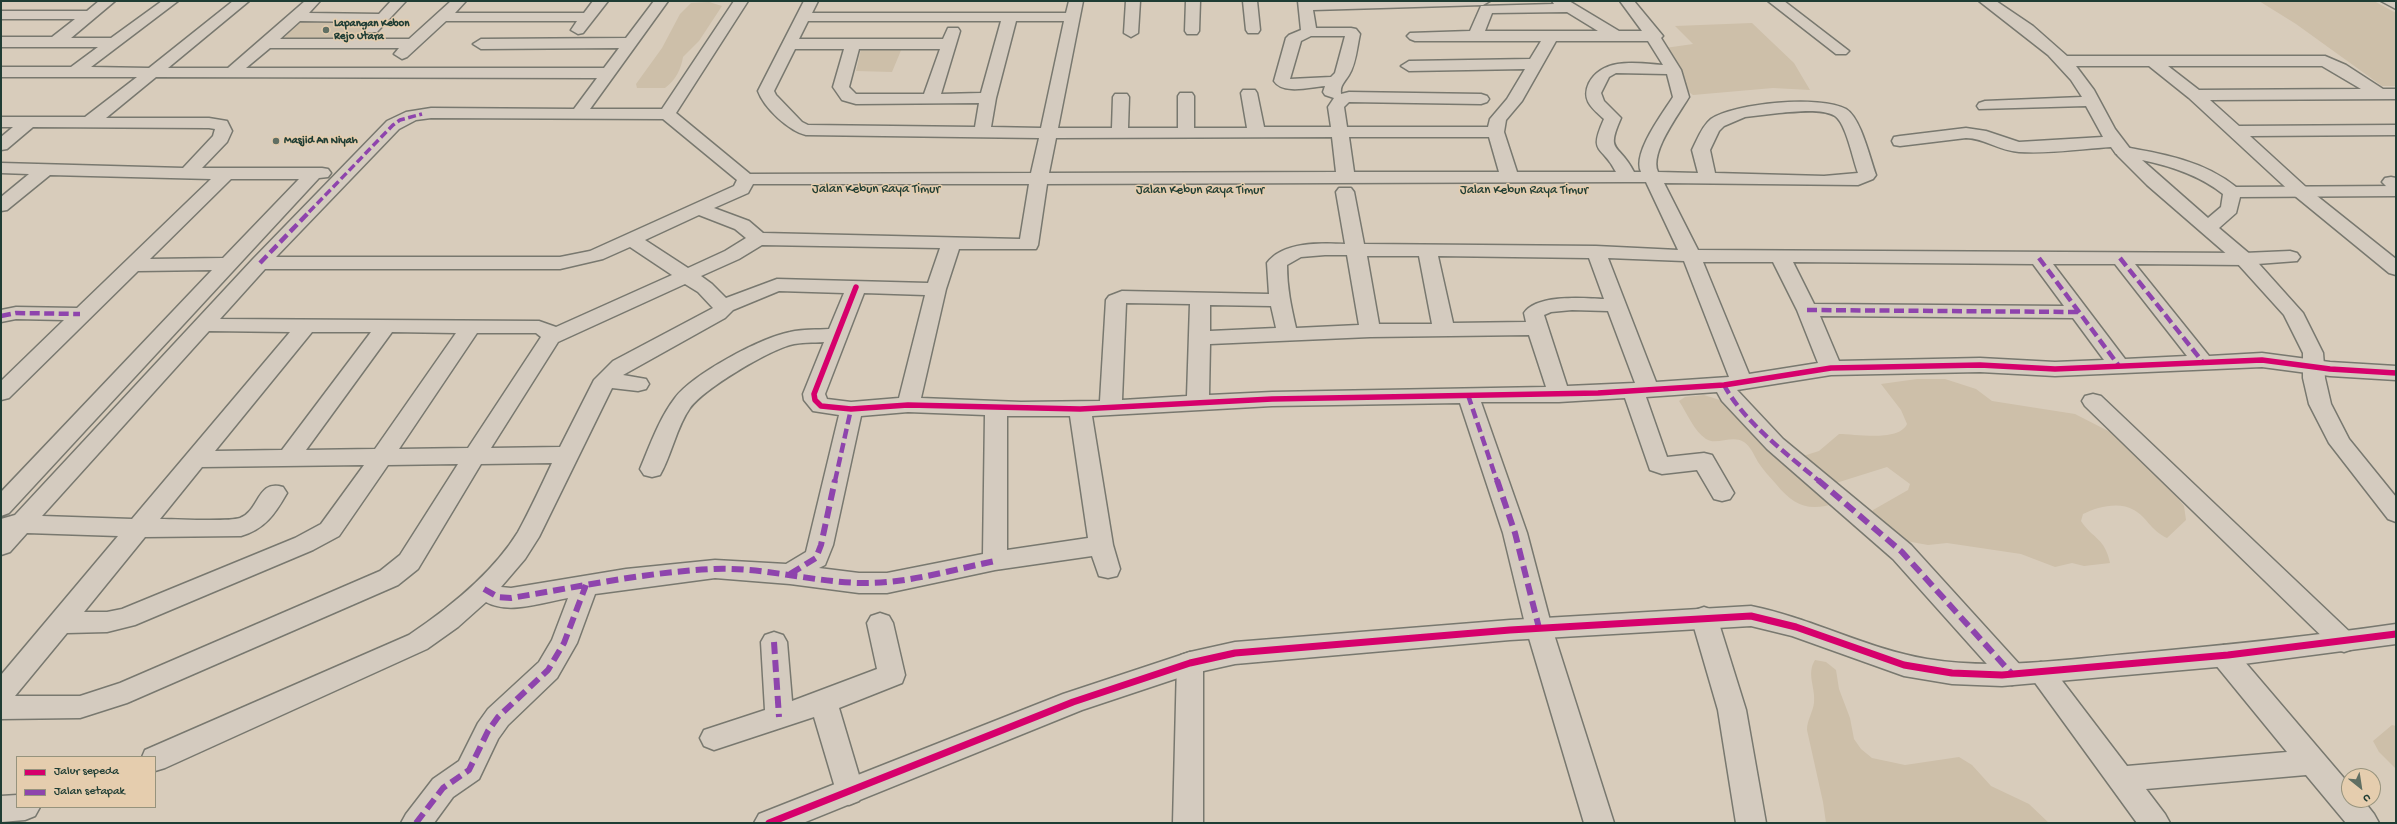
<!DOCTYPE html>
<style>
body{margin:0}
#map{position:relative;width:2397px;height:824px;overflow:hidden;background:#d8ccbb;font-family:"Gochi Hand",sans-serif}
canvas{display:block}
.frame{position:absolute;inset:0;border:2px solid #1f3d34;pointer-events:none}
.legend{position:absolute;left:16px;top:756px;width:140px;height:52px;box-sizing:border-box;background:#e5cdae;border:1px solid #96937d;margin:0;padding:5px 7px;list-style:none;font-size:12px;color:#1f3d34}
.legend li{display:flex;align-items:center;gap:8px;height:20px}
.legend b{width:20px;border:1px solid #96937d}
.north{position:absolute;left:2341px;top:768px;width:40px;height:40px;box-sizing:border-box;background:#e5cdae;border:1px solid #96937d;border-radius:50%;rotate:150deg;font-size:11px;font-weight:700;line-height:16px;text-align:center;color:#1f3d34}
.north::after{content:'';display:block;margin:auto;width:14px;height:18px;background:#606f63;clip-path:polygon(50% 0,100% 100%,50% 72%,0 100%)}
</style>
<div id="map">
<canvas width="2397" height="824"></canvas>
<div class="frame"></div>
<ul class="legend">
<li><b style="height:5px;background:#d6006c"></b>Jalur sepeda</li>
<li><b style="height:5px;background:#8e44ad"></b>Jalan setapak</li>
</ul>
<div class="north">U</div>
</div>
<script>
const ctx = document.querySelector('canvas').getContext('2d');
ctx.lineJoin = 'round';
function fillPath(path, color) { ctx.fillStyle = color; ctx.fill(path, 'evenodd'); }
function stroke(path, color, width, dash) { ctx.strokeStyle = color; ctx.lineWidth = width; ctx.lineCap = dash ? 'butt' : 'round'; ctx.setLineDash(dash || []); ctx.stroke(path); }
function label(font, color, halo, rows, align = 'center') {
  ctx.font = font + ' "Gochi Hand",sans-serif'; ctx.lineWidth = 3; ctx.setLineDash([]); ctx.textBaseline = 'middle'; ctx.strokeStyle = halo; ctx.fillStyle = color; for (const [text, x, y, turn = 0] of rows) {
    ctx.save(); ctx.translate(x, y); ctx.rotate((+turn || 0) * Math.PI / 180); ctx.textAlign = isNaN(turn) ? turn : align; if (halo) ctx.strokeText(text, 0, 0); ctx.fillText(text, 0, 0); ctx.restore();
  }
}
fillPath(new Path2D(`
 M 2259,1 L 2374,1 L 2396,13 L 2396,86 L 2382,86 L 2296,24 Z
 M 709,2 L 722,6 L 699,41 L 683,57 C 681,69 676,80 665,88 L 637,88 L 636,84 L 662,48 L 680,14 L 691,3 Z
 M 302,19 L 374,19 L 351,40 L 278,40 Z
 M 1752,23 L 1794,63 L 1810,90 L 1773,88 L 1693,95 L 1685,89 L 1665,48 L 1693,44 L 1675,26 Z
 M 902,48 L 892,72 L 856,71 L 861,49 Z
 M 1917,379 L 1945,379 L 1976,389 L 1992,401 L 2075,414 L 2118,436 L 2173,492 L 2184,506 L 2186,520 L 2167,538 C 2150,530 2147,517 2134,510 C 2119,501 2097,507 2083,514 L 2081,521 C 2093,539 2105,538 2110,563 L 2084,566 L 2072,563 L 2055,567 L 2021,554 L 1947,543 L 1928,545 L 1906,541 L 1870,516 L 1873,510 L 1908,490 L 1910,484 L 1887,467 L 1836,483 L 1833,489 L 1837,503 C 1808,512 1794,506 1776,484 C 1770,477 1763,470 1758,462 C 1754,455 1751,447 1744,442 C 1732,434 1717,446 1706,439 C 1694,431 1687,413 1679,401 L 1685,397 L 1704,395 L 1723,401 L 1800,457 L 1819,451 L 1839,434 C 1856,434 1899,442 1907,424 L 1901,410 L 1881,384 Z
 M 1815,660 L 1826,662 L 1836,670 L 1839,689 L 1850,718 L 1854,739 L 1861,749 L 1872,758 L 1905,765 L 1959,757 L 1972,765 L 1991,786 L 2029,804 L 2049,823 L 1826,823 L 1823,802 L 1807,730 C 1807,720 1813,712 1814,703 C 1816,688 1806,674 1815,660 Z
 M 2392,725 L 2396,726 L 2396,769 L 2379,752 L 2373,741 Z`), '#cdbfa9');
const street = new Path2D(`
 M 99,1 L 115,1 L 71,38 L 111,38 L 162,1 L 178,1 L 91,67 L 149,68 L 233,1 L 249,1 L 168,68 L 228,68 L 305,1 L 320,1 L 309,13 L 379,14 L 391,1 L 406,1 L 377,32 L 367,32 L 365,29 L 370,22 L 300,21 L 280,39 L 409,39 L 451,1 L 466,1 L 455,13 L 584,13 L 593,1 L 608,1 L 583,33 L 578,34 L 571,30 L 577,21 L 446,21 L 407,57 L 402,59 L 394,54 L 399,48 L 270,48 L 246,68 L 604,68 L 619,48 L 481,49 L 473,44 L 481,39 L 626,38 L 654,1 L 668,1 L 590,109 L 662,109 L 734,1 L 748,1 L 676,113 L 750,174 L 1031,173 L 1039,138 L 806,135 C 789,131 764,108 758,91 L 804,1 L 818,1 L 812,13 L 1066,13 L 1069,1 L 1083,1 L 1058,128 L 1112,128 L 1113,97 L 1115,94 L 1127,94 L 1129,97 L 1128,128 L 1178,128 L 1178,96 L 1180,93 L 1192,93 L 1194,96 L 1194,128 L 1247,128 L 1241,93 L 1243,90 L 1255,90 L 1257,93 L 1264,127 L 1331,127 L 1328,107 L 1334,98 L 1325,95 L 1323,92 L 1325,86 C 1311,87 1283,95 1274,81 L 1286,38 L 1289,35 L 1301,30 L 1298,1 L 1490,1 L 1483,5 L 1313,10 L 1316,28 L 1351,28 L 1356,29 L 1360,34 C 1357,47 1356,64 1349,75 C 1344,83 1340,85 1341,94 L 1349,92 L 1481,94 L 1487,96 L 1489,99 L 1487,102 L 1481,104 L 1349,102 L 1344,107 L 1347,127 L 1488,127 L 1490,119 L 1507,99 L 1525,69 L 1409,71 L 1401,66 L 1409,61 L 1530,59 L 1541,41 L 1415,41 L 1410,39 L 1407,36 L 1410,33 L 1470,31 L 1481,6 L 1554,4 L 1552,1 L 1569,1 L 1619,31 L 1642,31 L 1620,1 L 1634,1 L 1663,36 L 1661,38 L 1681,70 L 1689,97 C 1679,114 1649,153 1658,172 L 1698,173 L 1692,150 C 1697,140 1702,126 1711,119 C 1735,103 1820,95 1846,109 C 1861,118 1870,159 1876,175 L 1873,179 L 1858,185 L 1664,183 L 1698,250 L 2244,253 L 2290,251 L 2297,253 L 2300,257 L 2297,261 L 2244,265 L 2135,264 L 2209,356 L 2262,353 L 2330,362 L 2396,366 L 2396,380 L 2330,376 L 2262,367 L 2055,376 L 1980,372 L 1831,375 L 1737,390 L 1783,439 L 1911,545 L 2021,666 L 2025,674 L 2021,682 L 2012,685 L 2003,682 L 1893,559 L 1767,449 L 1722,401 L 1717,392 L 1646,397 L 1667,457 L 1704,453 L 1712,455 L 1734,493 L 1730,499 L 1722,501 L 1714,499 L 1697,470 L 1662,474 L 1650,470 L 1625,398 L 1559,402 L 1481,402 L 1527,533 L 1552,628 L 1614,823 L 1584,823 L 1526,628 L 1503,533 L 1460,403 L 1272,406 L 1092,416 L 1113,545 L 1120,569 L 1117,576 L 1108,578 L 1099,576 L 1092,556 L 995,570 L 887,593 L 859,593 L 790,584 L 715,578 L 595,594 L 577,643 L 557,678 L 508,725 L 498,739 L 479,779 L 453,797 L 434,823 L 401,823 L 406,814 L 433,779 L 459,761 L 478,723 L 488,709 L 539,662 L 552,640 L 568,598 C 544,602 509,615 486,602 L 458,627 L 427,649 L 165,768 L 155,771 L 155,757 L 142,757 L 145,750 L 409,635 C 449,608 492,574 518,532 C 530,510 541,486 552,463 L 481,464 L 418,569 L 398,585 L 127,703 L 80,718 L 1,719 L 1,675 L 118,536 L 27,533 L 10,552 L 1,555 L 1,519 L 15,515 L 253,259 L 387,121 L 406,112 L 431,108 L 574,109 L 597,78 L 156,77 L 106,118 L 209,118 L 227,121 L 232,131 L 227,142 L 202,168 L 322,168 L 328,169 L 331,173 L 328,177 L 319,178 L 9,513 L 1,516 L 1,492 L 212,270 L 138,271 L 9,398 L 1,400 L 1,381 L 64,320 L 16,319 L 1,322 L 1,310 L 16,307 L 77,308 L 211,179 L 50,175 L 7,210 L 1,211 L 1,197 L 29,174 L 1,173 L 1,163 L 183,168 L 213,136 L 215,129 L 209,128 L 33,127 L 7,149 L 1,150 L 1,137 L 13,127 L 1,127 L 1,117 L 85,117 L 137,77 L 1,77 L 1,67 L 71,67 L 98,47 L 1,47 L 1,37 L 52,37 L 75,19 L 1,19 L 1,11 L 87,11 ZM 1567,12 L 1598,31 L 1485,31 L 1492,13 ZM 808,21 L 1001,21 L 981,93 L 941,94 L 960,31 L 958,28 L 948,28 L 943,39 L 799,39 ZM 1016,21 L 1064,21 L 1041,128 L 991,127 L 996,98 ZM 1311,36 L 1345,36 L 1335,73 L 1331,77 L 1290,79 L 1301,41 ZM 1556,41 L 1648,41 L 1663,65 C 1637,63 1603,57 1589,83 C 1581,100 1592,108 1604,119 C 1588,155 1602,144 1616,172 L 1517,172 L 1504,132 L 1506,120 L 1522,101 ZM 795,49 L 844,49 L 833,87 L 842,100 L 856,104 L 979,103 L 975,127 L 808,125 L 802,122 L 776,95 L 774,91 ZM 859,49 L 940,49 L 924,94 L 856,94 L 849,87 ZM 1616,73 L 1667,74 L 1673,97 C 1663,113 1632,153 1641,172 L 1634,172 C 1619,142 1605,154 1621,118 L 1604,101 L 1601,93 L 1609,77 ZM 1779,113 C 1795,112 1821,108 1835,116 C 1846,123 1853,160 1858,173 L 1824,176 L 1715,173 L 1710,150 L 1719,131 L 1724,126 L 1745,117 ZM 431,118 L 663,119 L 737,180 L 734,186 L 590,251 L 560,257 L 276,257 L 399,129 L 416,120 ZM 1332,137 L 1336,172 L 1049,173 L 1056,138 ZM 1349,137 L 1489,137 L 1499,172 L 1354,172 ZM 231,179 L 299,179 L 223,258 L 150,259 ZM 1624,182 L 1646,182 L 1678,250 L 1596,246 L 1364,244 L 1354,192 L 1351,188 L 1339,188 L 1336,192 L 1345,244 C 1322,243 1283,241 1267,263 L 1269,294 L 1122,291 L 1109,296 L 1106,300 L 1100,401 L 1021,402 L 921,398 L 946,289 L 959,249 L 1036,249 L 1038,245 L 1047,184 ZM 753,184 L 1029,184 L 1020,239 L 763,233 L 749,221 L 714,208 L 748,193 ZM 699,215 L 735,229 L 746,238 L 725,251 L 688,268 L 645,240 ZM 762,245 L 940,248 L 928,283 L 777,279 L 726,298 L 712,284 L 701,276 L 739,259 ZM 630,247 L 672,275 L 556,327 L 539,321 L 220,319 L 265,269 L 560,269 L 603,259 ZM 1325,255 L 1347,255 L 1359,325 L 1296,328 C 1291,306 1287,288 1287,265 L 1301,257 ZM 1367,256 L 1419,256 L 1432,324 L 1379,324 ZM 1438,256 L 1589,258 L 1604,299 C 1583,298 1537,294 1524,313 L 1526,322 L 1453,323 ZM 1608,258 L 1684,261 L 1729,377 L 1656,382 ZM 1703,262 L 1773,262 L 1797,310 L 1818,363 L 1749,374 ZM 1793,262 L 2033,264 L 2064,306 L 1814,304 ZM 2053,264 L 2115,264 L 2187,356 L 2125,359 ZM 685,284 L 698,292 L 713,308 L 613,361 L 594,380 L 560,447 L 491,448 L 558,342 ZM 779,291 L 844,293 L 829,329 C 816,330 803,329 790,332 C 760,338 693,374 675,398 C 659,419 650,445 640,469 L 644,475 L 652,477 L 660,475 C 672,454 676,428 690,408 C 705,388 766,352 790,345 C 801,342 813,343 824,342 L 803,394 L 804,400 L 813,411 L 839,415 L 806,552 L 786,564 L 715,560 L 626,569 L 511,588 L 501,587 L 525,559 L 539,537 L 612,388 L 638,391 L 646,389 L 649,384 L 646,379 L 623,375 L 725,318 L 733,310 ZM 864,293 L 925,295 L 899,398 L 851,402 L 827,399 L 825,394 ZM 1126,303 L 1190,304 L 1187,396 L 1122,400 ZM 1210,305 L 1271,306 L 1276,328 L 1210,331 ZM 1572,310 L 1608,311 L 1635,383 L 1567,386 L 1544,315 L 1551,312 ZM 1820,316 L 2073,318 L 2104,360 L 2055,362 L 1980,358 L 1839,361 ZM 209,331 L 290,332 L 132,519 L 42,516 ZM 312,332 L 371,332 L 282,450 L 215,451 ZM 392,332 L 456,333 L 375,449 L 306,450 ZM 477,333 L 536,333 L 541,337 L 468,448 L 399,449 ZM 1529,335 L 1546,387 L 1272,392 L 1209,395 L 1210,344 L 1370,337 ZM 908,412 L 985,415 L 983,554 L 887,573 L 859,573 L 819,568 L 825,565 L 833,545 L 861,416 ZM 1007,416 L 1070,416 L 1088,538 L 1007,550 ZM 458,464 L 400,555 L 380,571 L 120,683 L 80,696 L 15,696 L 67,633 L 107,632 L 135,625 L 313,550 L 339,536 L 388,465 ZM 364,465 L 321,524 L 295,538 L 122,609 L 107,612 L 84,612 L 145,537 L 241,536 C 265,529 275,514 287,493 L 283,487 C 257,479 260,510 240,518 C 228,522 176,519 160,519 L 202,467 Z
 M 1126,1 L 1140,1 L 1138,33 L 1131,37 L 1124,33 Z
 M 1186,1 L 1200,1 L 1199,31 L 1197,34 L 1187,34 L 1185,31 Z
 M 1243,1 L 1257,1 L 1260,30 L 1258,33 L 1248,33 L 1246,30 Z
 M 1768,1 L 1784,1 L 1849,51 L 1846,54 L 1836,54 Z
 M 1979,1 L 1996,1 L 2033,26 L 2067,56 L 2325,56 L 2346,65 L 2383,89 L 2396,89 L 2396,99 L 2210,100 L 2239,126 L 2396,125 L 2396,135 L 2250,136 L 2307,188 L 2396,259 L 2396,275 L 2389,273 L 2295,196 L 2189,98 L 2149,66 L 2076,66 L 2094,90 L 2115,129 L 2131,150 L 2128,154 L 2116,154 L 2111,147 C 2080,149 2049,154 2019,152 C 2000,151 1984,138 1966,138 L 1900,146 L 1894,145 L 1892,141 L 1894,137 L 1900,136 L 1966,128 L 1986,131 L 2019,142 L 2103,137 L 2086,106 L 1979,109 L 1977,106 L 1979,103 L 1985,101 L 2082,97 L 2071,80 L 2048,55 ZM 2168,66 L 2322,66 L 2361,89 L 2199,90 Z
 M 2381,1 L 2396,1 L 2396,9 Z
 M 2391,177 L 2396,178 L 2396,191 L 2390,190 L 2382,182 L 2385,178 Z
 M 2093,394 L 2101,396 L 2353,635 L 2357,642 L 2353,649 L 2344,652 L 2335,649 L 2085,406 L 2082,401 L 2085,396 Z
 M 1704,607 L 1713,610 L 1717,617 L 1746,710 L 1766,823 L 1736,823 L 1718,710 L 1691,617 L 1695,610 Z
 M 880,613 L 889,616 L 893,623 L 905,675 L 902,683 L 839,708 L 864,792 L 859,801 L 849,805 L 839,801 L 814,717 L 714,750 L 704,746 L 700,738 L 704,730 L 765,710 L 761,642 L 765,635 L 774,632 L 783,635 L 787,642 L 792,701 L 877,669 L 867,623 L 871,616 Z
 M 2224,645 L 2233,648 L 2349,784 L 2349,800 L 2363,800 L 2374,814 L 2379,823 L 2346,823 L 2306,775 L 2146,789 L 2165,814 L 2170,823 L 2137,823 L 2028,673 L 2032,665 L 2041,662 L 2050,665 L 2127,766 L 2287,752 L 2215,664 L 2211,656 L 2215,648 Z
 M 1190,652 L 1199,655 L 1203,663 L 1203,823 L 1173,823 L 1177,663 L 1181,655 Z
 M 17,795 L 17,807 L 40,807 L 35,816 L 25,820 L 1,822 L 1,796 Z`);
const secondary = new Path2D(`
 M 2124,147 C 2164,154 2204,161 2236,187 L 2396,186 L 2396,196 L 2240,197 L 2236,213 L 2219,228 L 2251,255 L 2303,313 L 2323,353 L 2325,378 L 2331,404 L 2349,439 L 2396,497 L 2396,522 L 2388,519 L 2329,443 L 2309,404 L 2303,378 L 2303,353 L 2284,315 L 2237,263 L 2147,185 L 2118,156 L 2115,152 L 2118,148 ZM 2142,160 C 2171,166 2199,175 2223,194 L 2221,207 L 2208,218 Z
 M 1751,606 C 1811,618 1867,649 1927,659 C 1993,670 2062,660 2128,654 C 2217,646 2307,637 2396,624 L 2396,644 L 2228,666 L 2002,686 L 1952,684 L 1904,676 L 1792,636 L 1751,626 L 1510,640 L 1235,664 L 1190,674 L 1082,710 L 803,823 L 754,823 L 759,814 L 1063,694 L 1190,652 L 1235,642 L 1510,620 Z`);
stroke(street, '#78786f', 3);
stroke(secondary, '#78786f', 3);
fillPath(street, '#d4cbbf');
fillPath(secondary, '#d4cbbf');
stroke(new Path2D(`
 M 309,212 L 393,125 L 400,120 L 422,114`), '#8e44ad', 3.5, [8, 3.5]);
stroke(new Path2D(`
 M 2039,258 L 2119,366
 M 2120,258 L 2202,361
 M 260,263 L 310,211
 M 1807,310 L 2079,312
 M 1,316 L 16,313 L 80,314
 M 1724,385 C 1743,421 1788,455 1819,481
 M 1468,395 L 1497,481
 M 835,481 L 851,409`), '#8e44ad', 4.5, [10, 4.5]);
stroke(new Path2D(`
 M 1497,480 L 1515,533 L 1539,628
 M 1818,480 L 1902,552 L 2012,674
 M 790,574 L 816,558 L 821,545 L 835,480
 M 484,589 L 498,597 L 511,598 C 578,587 646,572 714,569 C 763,567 813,582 861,583 C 906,584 951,570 995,561
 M 774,642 L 779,717
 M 416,823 L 443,788 L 469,770 L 488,731 L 498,717 L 548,670 L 564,643 L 586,585`), '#8e44ad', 6, [12, 6]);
stroke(new Path2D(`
 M 856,287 L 814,394 L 815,400 L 821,406 L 851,409 L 908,405 L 1080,409 L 1272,399 L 1598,393 L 1724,385 L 1831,368 L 1980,365 L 2055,369 L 2262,360 L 2330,369 L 2396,373`), '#d6006c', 5.5);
stroke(new Path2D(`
 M 769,823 L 1073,702 L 1190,663 L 1235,653 L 1510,630 L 1751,616 L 1796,627 L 1904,665 L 1952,673 L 2002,675 L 2228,655 L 2396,634`), '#d6006c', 7);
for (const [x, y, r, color] of [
 [326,30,4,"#606f63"],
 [276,141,4,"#606f63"]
]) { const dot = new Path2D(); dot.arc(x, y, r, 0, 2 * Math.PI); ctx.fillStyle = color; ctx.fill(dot); stroke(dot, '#e5cdae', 1.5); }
label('bold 11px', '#1f3d34', '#e5cdae', [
 ["Lapangan Kebon",334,24],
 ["Rejo Utara",334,37],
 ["Masjid An Niyah",284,141]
], 'left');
label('13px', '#1f3d34', '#e5cdae', [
 ["Jalan Kebun Raya Timur",876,190],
 ["Jalan Kebun Raya Timur",1200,191],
 ["Jalan Kebun Raya Timur",1524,191]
]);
</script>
